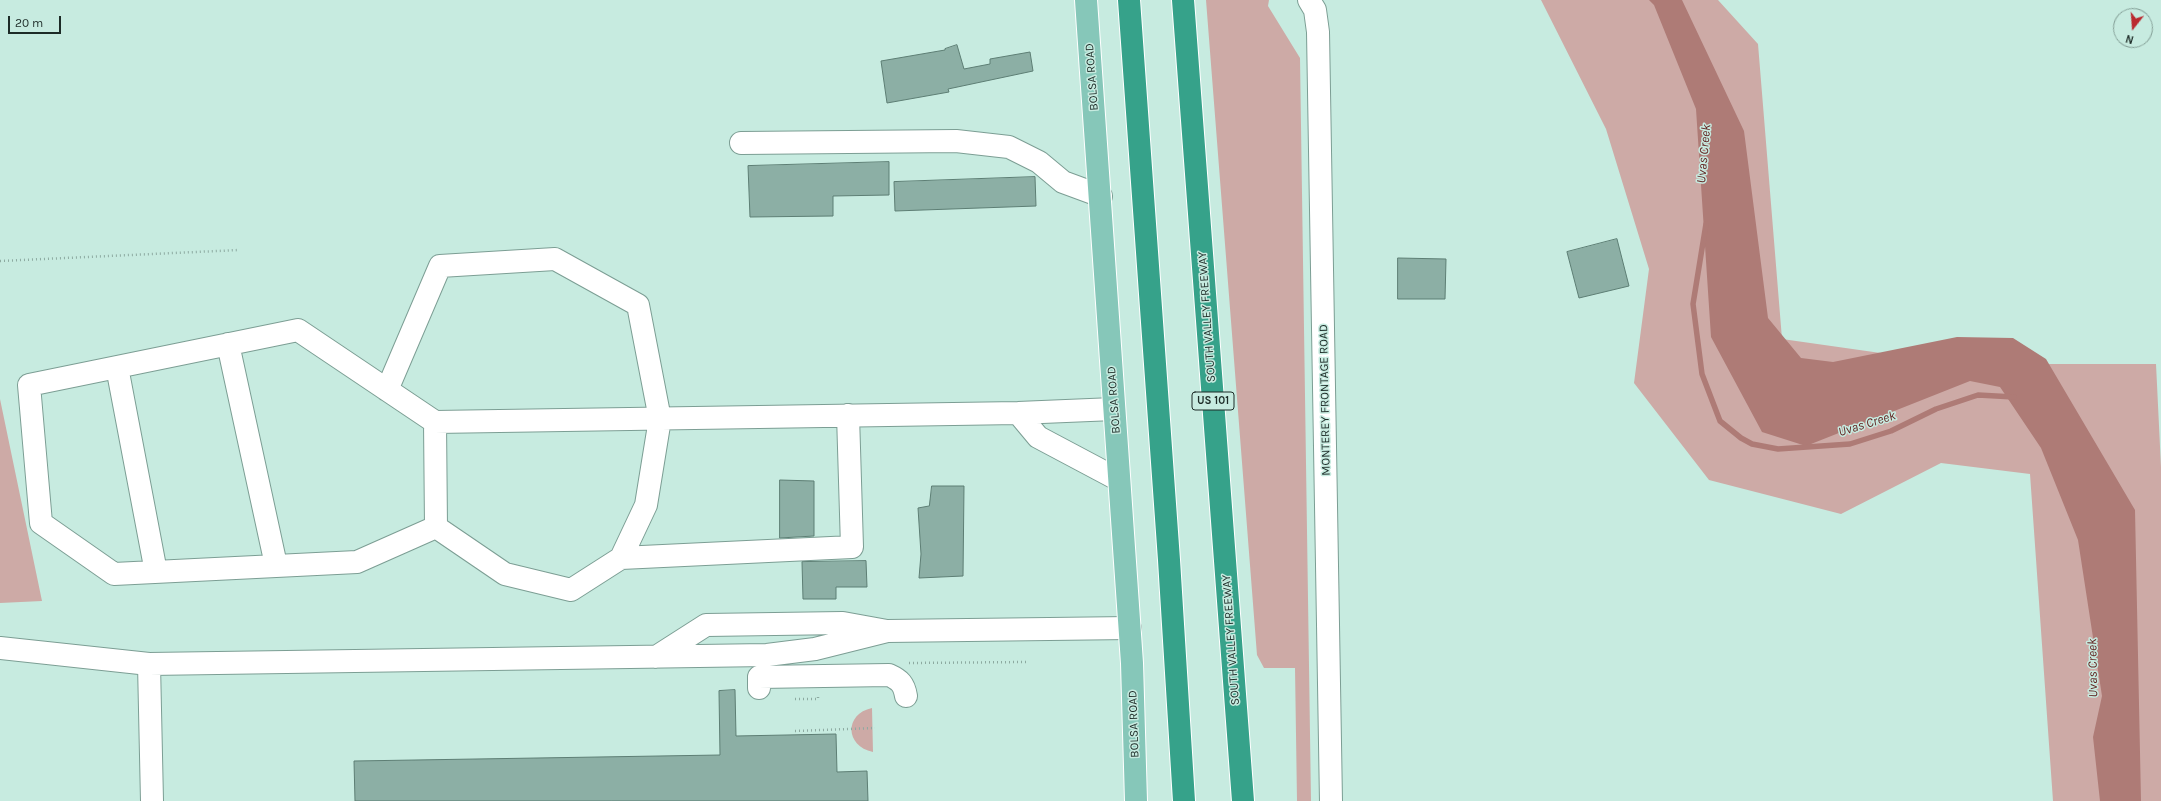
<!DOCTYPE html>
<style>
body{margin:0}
#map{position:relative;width:2161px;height:801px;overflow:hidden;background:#c7ebe0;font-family:Karla,sans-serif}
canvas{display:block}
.north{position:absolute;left:2113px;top:8px;width:40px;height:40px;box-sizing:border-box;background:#c7ebe0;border:1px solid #839e96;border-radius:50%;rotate:197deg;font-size:11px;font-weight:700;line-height:16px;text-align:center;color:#1d2b27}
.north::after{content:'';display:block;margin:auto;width:14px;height:18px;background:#ba2a2f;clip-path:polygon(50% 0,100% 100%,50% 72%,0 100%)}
.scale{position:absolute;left:8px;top:16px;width:53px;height:18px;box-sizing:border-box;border:2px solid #1d2b27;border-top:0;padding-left:5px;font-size:12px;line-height:14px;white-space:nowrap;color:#1d2b27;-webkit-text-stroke:3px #c7ebe0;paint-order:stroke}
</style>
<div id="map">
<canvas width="2161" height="801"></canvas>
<div class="north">N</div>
<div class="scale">20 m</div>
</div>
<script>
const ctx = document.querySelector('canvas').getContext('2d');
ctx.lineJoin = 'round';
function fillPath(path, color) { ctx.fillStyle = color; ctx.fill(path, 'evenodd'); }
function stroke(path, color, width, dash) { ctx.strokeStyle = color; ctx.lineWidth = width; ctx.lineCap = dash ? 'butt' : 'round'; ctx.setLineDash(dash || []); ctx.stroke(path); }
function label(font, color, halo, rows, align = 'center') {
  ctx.font = font + ' Karla,sans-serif'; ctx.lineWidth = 3; ctx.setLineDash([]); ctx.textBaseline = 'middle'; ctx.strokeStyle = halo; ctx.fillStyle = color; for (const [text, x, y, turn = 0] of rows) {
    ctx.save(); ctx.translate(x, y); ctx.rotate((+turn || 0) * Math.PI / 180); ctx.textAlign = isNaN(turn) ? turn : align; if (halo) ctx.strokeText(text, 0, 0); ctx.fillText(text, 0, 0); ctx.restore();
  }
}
fillPath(new Path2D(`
 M 1206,0 L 1269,0 L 1268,6 L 1300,58 L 1311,801 L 1297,801 L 1295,668 L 1264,668 L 1257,655 Z
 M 1541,0 L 1718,0 L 1758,44 L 1782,339 L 1958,364 L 2156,364 L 2161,467 L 2161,801 L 2053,801 L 2030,474 L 1941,463 L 1841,514 L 1709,480 L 1634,383 L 1649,269 L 1606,129 Z
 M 0,399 L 42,601 L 0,603 Z
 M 872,708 L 873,752 C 845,746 844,714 872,708 Z`), '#cdaaa6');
fillPath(new Path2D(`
 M 1649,0 L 1682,0 L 1744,131 L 1768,318 L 1801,358 L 1833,362 L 1957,337 L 2013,338 L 2046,359 L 2135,510 L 2141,801 L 2100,801 L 2093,737 L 2102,696 L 2078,540 L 2041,448 L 2000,387 L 1970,381 L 1806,446 L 1762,432 L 1711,337 L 1696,109 L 1654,5 Z`), '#ae7b76');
stroke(new Path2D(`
 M 1706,224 L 1693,304 L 1702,374 L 1720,421 L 1741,438 L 1752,444 L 1778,449 L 1850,444 L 1891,431 L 1936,409 L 1978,395 L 2014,397`), '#ae7b76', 5.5);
const building = new Path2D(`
 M 957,45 L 964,69 L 990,64 L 990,59 L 1030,52 L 1033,71 L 948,89 L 949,92 L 887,103 L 881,61 L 945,50 L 945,49 Z
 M 889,162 L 889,195 L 833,196 L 833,216 L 750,217 L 748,166 Z
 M 1035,177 L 1036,206 L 895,211 L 894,182 Z
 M 1617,239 L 1629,286 L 1579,298 L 1567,252 Z
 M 1398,258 L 1446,259 L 1445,299 L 1398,299 Z
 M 780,480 L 814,481 L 814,536 L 780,538 Z
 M 932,486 L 964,486 L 963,576 L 919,578 L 921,554 L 918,508 L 929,506 Z
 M 866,561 L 867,587 L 836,587 L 836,599 L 803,599 L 802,562 Z
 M 735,690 L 736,736 L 836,734 L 837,772 L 867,771 L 868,801 L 355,801 L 354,761 L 720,755 L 719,691 Z`);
fillPath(building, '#8cafa5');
stroke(building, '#5d7e74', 1);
const minor = new Path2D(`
 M 1309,0 L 1315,10 L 1318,32 L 1331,801
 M 741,143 L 956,141 L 1009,147 L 1039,162 L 1063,182 L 1101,196
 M 228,344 L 276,565
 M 117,367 L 156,572
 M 387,390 L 440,266 L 555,259 L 638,305 L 660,419 L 646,505 L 621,558 L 571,590 L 505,574 L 436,527
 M 1018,413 L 1038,437 L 1119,480
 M 435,422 L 436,527 L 357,562 L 114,574 L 41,523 L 29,385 L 298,330 L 435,422 L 1018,413 L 1114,409
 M 621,558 L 852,547 L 848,415
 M 0,648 L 149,664
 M 656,657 L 706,625 L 843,623 L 887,631 L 1130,628
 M 759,688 L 759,677 L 889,675 C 900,680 904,684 906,696
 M 152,801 L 149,664 L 767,655 L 815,649 L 887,631`);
const major = new Path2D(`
 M 1086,0 L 1132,663 L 1136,801`);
const highway = new Path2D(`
 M 1129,0 L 1169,560 L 1184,801
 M 1183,0 L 1243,801`);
stroke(minor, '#7c9e94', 24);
stroke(major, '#fff', 24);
stroke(highway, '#fff', 24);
stroke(new Path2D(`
 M 0,261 L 239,250
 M 909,663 L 1027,662
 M 795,699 L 818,699 L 818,696
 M 795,731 L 875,728`), '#8daaa1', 2.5, [1, 3]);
stroke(minor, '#fff', 22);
stroke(major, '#86c7b9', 22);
stroke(highway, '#36a28a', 22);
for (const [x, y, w] of [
 [1213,401,42]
]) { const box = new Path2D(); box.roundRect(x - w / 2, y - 9, w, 18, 3); ctx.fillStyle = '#c7ebe0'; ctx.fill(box); stroke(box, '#1d2b27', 1); }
label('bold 11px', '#1d2b27', null, [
 ["US 101",1213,401]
]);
label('12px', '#1d2b27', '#c7ebe0', [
 ["BOLSA ROAD",1092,77,-94],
 ["SOUTH VALLEY FREEWAY",1207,317,-94],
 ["BOLSA ROAD",1114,400,-94],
 ["MONTEREY FRONTAGE ROAD",1325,400,-91],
 ["SOUTH VALLEY FREEWAY",1231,640,-94],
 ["BOLSA ROAD",1134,724,-92]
]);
label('italic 13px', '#601f1d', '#c7ebe0', [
 ["Uvas Creek",1704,154,-85],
 ["Uvas Creek",1867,424,-17],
 ["Uvas Creek",2093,668,-91]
]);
</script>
